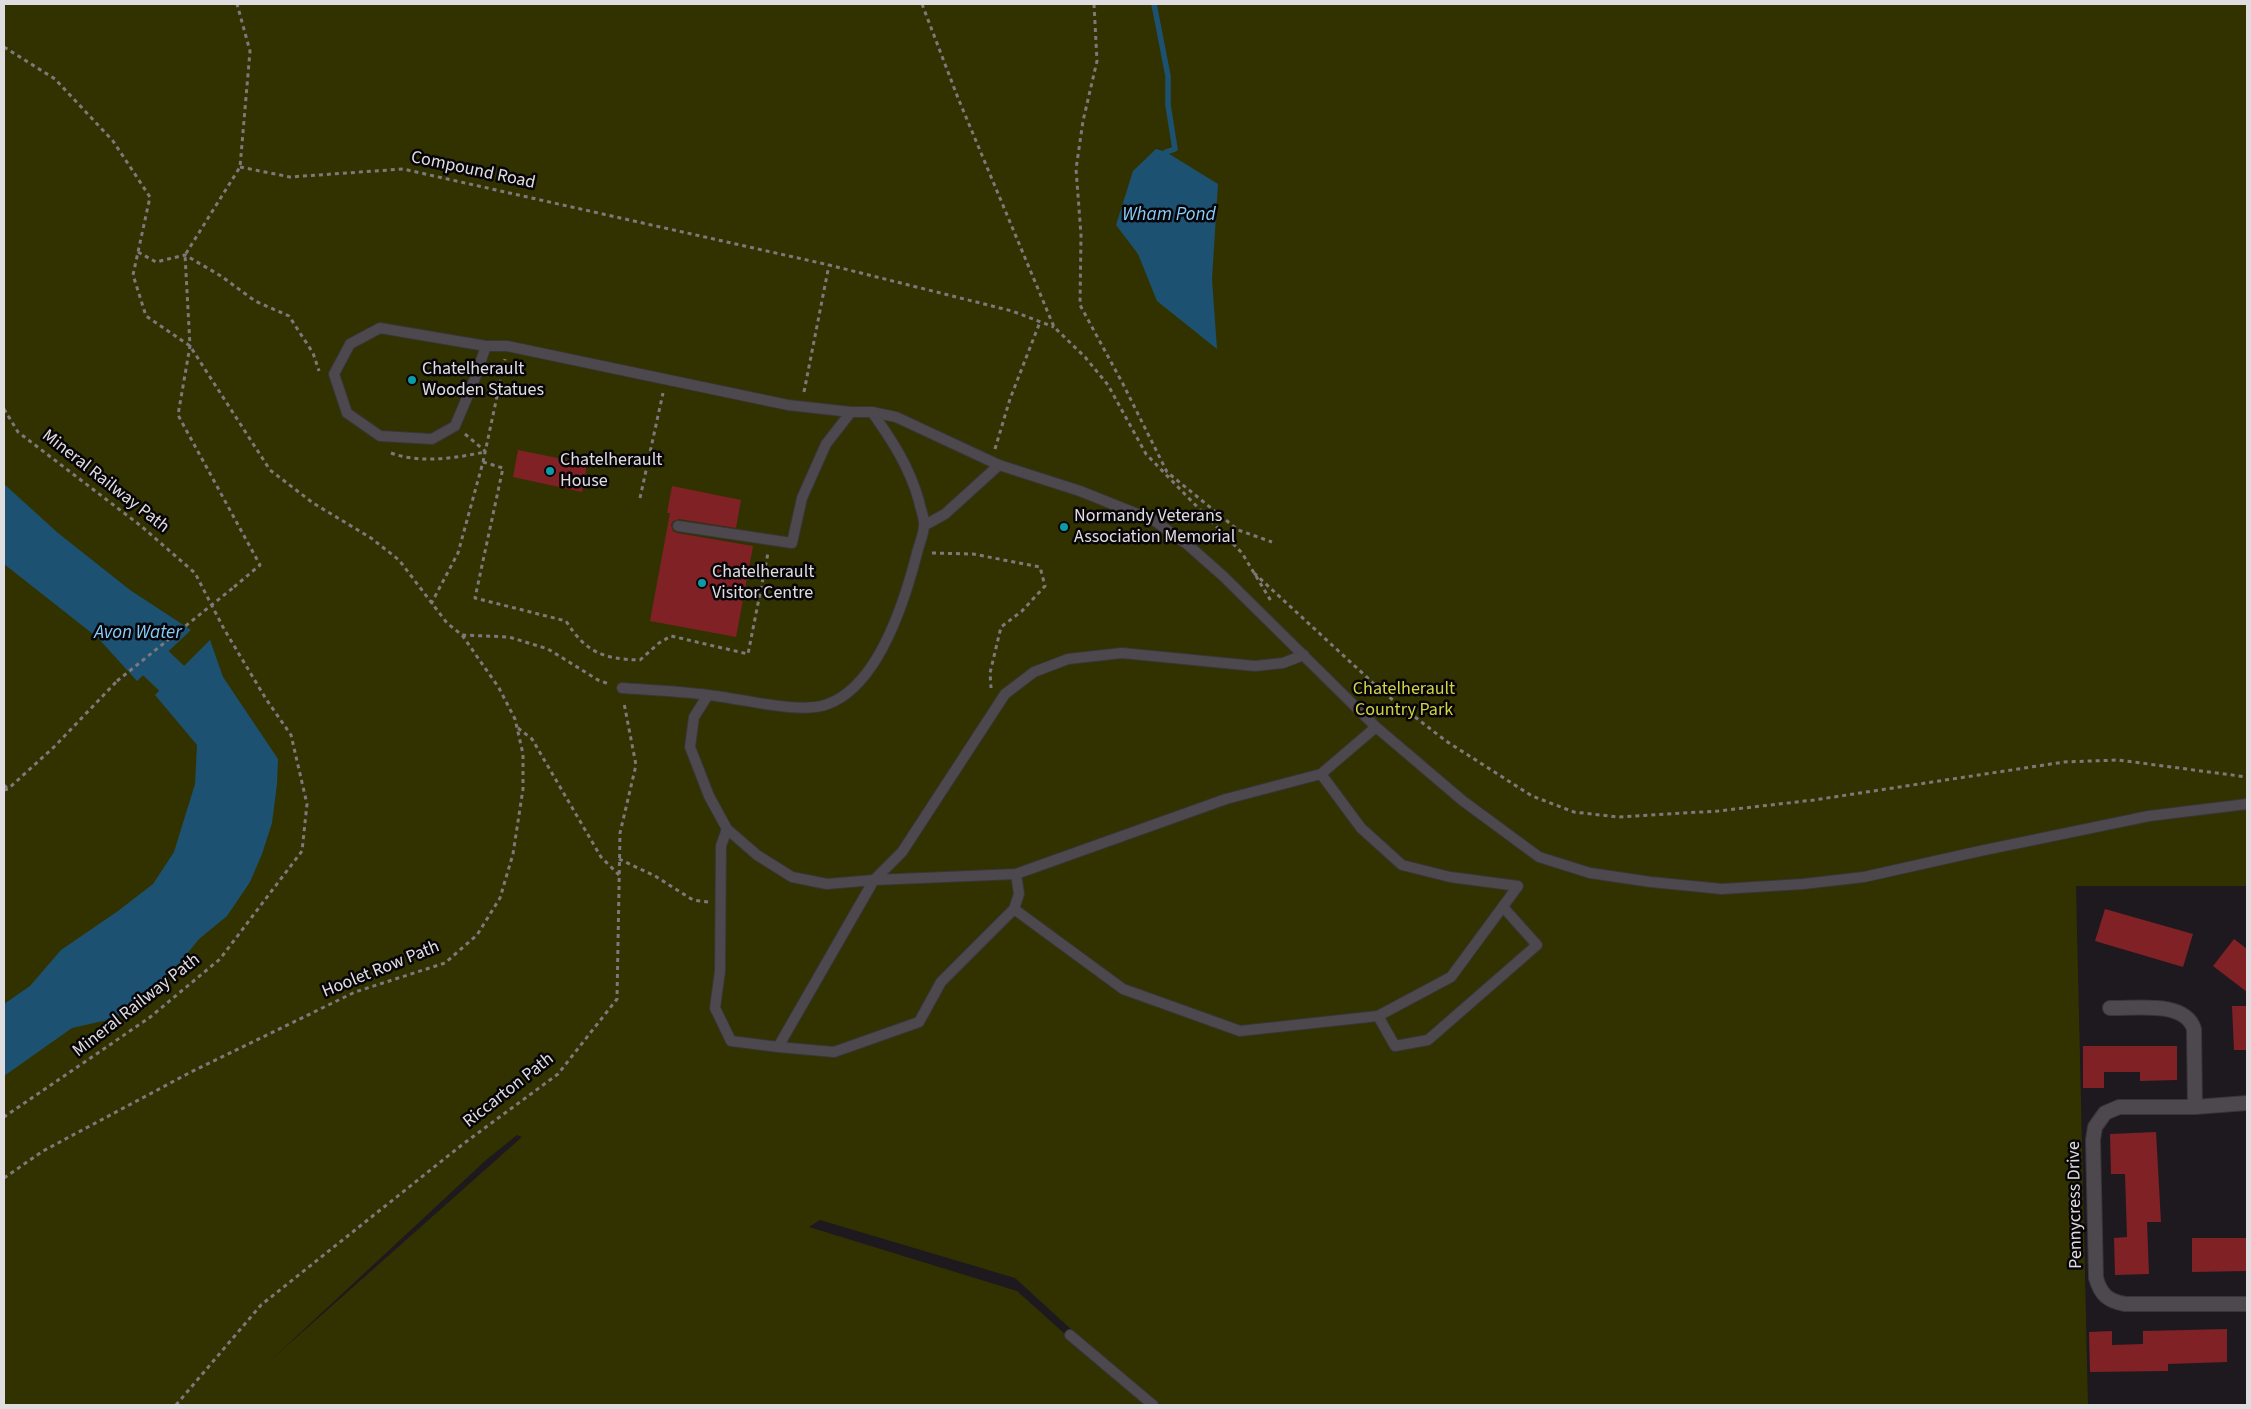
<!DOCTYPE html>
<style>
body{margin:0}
#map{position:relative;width:2251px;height:1409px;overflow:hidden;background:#1d191e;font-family:"Source Sans 3",sans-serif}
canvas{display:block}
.frame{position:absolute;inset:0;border:5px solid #e0dde0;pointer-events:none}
</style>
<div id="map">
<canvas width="2251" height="1409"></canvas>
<div class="frame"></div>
</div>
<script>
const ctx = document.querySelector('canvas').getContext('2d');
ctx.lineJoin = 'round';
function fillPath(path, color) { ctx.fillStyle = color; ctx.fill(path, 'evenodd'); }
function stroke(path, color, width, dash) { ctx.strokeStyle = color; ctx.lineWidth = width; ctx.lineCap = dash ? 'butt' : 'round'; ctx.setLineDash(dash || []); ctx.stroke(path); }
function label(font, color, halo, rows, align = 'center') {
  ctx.font = font + ' "Source Sans 3",sans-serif'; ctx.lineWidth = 5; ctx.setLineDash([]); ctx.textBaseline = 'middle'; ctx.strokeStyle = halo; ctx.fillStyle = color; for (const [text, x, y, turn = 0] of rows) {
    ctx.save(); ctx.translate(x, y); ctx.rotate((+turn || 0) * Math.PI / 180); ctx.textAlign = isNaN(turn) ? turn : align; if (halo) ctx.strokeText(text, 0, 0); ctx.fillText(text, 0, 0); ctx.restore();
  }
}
fillPath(new Path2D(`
 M 4,4 L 2247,4 L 2247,886 L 2076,886 L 2088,1405 L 1154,1405 L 1015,1278 L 820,1220 L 809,1227 L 1017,1291 L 1144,1405 L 4,1405 ZM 517,1135 L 522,1137 L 272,1359 L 486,1160 Z`), '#323200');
fillPath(new Path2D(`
 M 1156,149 L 1166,152 L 1218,184 L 1212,279 L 1217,349 L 1157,301 L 1138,254 L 1116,225 L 1133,171 Z
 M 4,484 L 58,533 L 130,590 L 191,630 L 137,681 L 98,638 L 4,564 Z
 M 210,640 L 223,677 L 278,759 L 277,784 L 272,823 L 262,854 L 250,882 L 227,916 L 199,939 L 178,965 L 116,1018 L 72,1028 L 4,1076 L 4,1004 L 30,986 L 61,950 L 118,911 L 153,884 L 174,852 L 195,784 L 197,745 L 155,695 Z`), '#1c5172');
stroke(new Path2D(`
 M 1154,4 L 1168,76 L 1168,105 L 1175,149 L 1166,152`), '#1c5172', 5.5);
stroke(new Path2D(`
 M 121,630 L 206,711`), '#1c5172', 35);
fillPath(new Path2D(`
 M 518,450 L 587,464 L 582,492 L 513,477 Z
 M 672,486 L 741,500 L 736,528 L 679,519 L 673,521 L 671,525 L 673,531 L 677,533 L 753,546 L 736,637 L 650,621 L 670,513 L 667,513 Z
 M 2105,909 L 2193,934 L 2183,967 L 2095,941 Z
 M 2234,939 L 2247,949 L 2247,992 L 2213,966 Z
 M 2232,1006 L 2247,1006 L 2247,1050 L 2234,1050 Z
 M 2083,1046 L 2177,1046 L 2177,1080 L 2140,1081 L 2140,1072 L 2104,1072 L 2104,1088 L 2083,1088 Z
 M 2156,1132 L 2161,1222 L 2147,1222 L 2149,1274 L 2115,1275 L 2114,1238 L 2127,1237 L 2125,1174 L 2111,1174 L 2110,1134 Z
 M 2192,1238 L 2247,1238 L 2247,1271 L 2192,1272 Z
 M 2227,1329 L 2227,1362 L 2168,1364 L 2168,1371 L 2090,1372 L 2089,1332 L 2112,1331 L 2112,1345 L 2143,1344 L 2143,1331 Z`), '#802126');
const service = new Path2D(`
 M 486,346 L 474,381 L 455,426 L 432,439 L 380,436 L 347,413 L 334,374 L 350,344 L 380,328 L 486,346 L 507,346 L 788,405 L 851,412 L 872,412 L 896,417 L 999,465 L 1080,491 L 1155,521 L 1188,545 L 1223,576 L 1376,727 L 1463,801 L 1539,857 L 1590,873 L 1651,882 L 1722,889 L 1803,884 L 1864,877 L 1980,851 L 2149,816 L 2247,804
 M 925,525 L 945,514 L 999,465
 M 678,526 L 792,543 L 802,498 L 826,444 L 851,412
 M 1304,655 L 1283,663 L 1255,666 L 1122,653 L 1068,659 L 1034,672 L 1005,694 L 902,852 L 874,880 L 1016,874 L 1226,799 L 1321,774 L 1376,727
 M 622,688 C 650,690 680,691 708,695 C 739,698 801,715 828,704 C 879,685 905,600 917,553 C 919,544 925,532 924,523 C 924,516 920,508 919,501 C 909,466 893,442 872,412
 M 708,695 L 694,717 L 690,747 L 709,796 L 727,829 L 757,855 L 792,877 L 827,884 L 874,880
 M 727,829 L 721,846 L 720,971 L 715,1008 L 731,1041 L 778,1047
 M 1016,874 L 1019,894 L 1014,909 L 1123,989 L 1240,1031 L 1378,1016 L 1451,977 L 1518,886 L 1450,877 L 1402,865 L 1361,828 L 1321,774
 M 874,880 L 778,1047 L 834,1052 L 919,1022 L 941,982 L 1014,909
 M 1378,1016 L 1395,1046 L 1428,1040 L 1537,945 L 1503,907
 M 1070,1335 L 1153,1405`);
const minor = new Path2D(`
 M 2110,1008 C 2135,1009 2185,1000 2194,1029 L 2195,1107
 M 2247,1103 L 2195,1107 L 2119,1107 L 2105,1113 L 2095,1127 L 2093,1140 L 2096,1278 C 2101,1295 2108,1301 2125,1304 L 2247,1304`);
stroke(service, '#383538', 12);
stroke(minor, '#383538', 16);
stroke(new Path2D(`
 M 922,4 L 958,98 L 1054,327 L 1085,357 L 1108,385 L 1146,454 L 1242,553 L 1271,601
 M 1094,4 L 1097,61 L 1083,121 L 1076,169 L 1081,235 L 1080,305 L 1123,384 L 1167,472 L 1238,530 L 1272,542
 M 4,47 L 55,79 L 113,141 L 150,197 L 133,275 L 146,316 L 190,346 L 270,470 L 313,503 L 371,538 L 399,560 L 447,623 L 462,635 L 509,637 L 548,649 L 598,680 L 609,684
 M 240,167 L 290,177 L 403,169 L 829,265 L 1012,311 L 1054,327
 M 138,252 L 156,262 L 185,255 L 221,276 L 255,301 L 289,316 L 313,353 L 319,371
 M 804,392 L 829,265
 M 4,409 L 18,432 L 141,526 L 195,573 L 224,629 L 266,699 L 291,735 L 307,804 L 302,851 L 220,959 L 149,1018 L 4,1117
 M 465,434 L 485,451
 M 995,449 L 1010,399 L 1040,322
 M 391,453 C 421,464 455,458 485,452
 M 483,462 L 503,468 L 475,598 L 566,621 C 586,653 604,659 640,660 L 659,643 L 671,636 L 748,654 L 768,553
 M 640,498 L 663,393
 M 932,553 L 973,554 L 1040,567 L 1045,586 L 1022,611 L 1001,627 L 990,673 L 991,688
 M 1254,573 L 1384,693 L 1446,741 L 1532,796 L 1574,812 L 1618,817 L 1718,811 L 1814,800 L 2064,762 L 2118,760 L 2247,777
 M 234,587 L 260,565 L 178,415 L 190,346 L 185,255 L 240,167 L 250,51 L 237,4
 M 431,604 L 458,553 L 483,462 L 505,359
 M 518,728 L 532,739 L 601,857 L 619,875
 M 4,785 L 8,789
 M 4,790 L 8,789 L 55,746 L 117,681
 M 619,859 L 655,876 L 693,900 L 708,902
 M 4,1178 L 43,1151 L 191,1072 L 355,992 L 445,963 L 477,935 L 500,898 L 513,854 L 523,789 L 523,754 L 515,719 L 499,688 L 462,635
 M 176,1405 L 261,1305 L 463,1144 L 558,1074 L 617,999 L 620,833 L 636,765 L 624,703`), '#7c797d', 3, [4, 4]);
stroke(service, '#4d484d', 10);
stroke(minor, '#4d484d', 14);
stroke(new Path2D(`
 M 117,681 L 234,587`), '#7c797d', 3, [4, 4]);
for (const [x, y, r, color] of [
 [412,380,5,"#0f9aa8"],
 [550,471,5,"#0f9aa8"],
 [1064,527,5,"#0f9aa8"],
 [702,583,5,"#0f9aa8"]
]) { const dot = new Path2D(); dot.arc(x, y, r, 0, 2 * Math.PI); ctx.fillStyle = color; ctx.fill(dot); stroke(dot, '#070507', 2); }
label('18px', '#e0dde0', '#070507', [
 ["Compound Road",473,171,12],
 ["Mineral Railway Path",105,482,38],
 ["Hoolet Row Path",381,970,-22],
 ["Mineral Railway Path",137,1006,-38],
 ["Riccarton Path",509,1091,-38],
 ["Pennycress Drive",2076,1205,-91]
]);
label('18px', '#e0dde0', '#070507', [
 ["Chatelherault",422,370],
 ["Wooden Statues",422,391],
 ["Chatelherault",560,461],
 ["House",560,482],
 ["Normandy Veterans",1074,517],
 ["Association Memorial",1074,538],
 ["Chatelherault",712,573],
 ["Visitor Centre",712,594]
], 'left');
label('18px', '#d2d447', '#070507', [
 ["Chatelherault",1404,690],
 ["Country Park",1404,711]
]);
label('italic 19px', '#88cdfb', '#070507', [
 ["Wham Pond",1169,216],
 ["Avon Water",138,634]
]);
</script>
